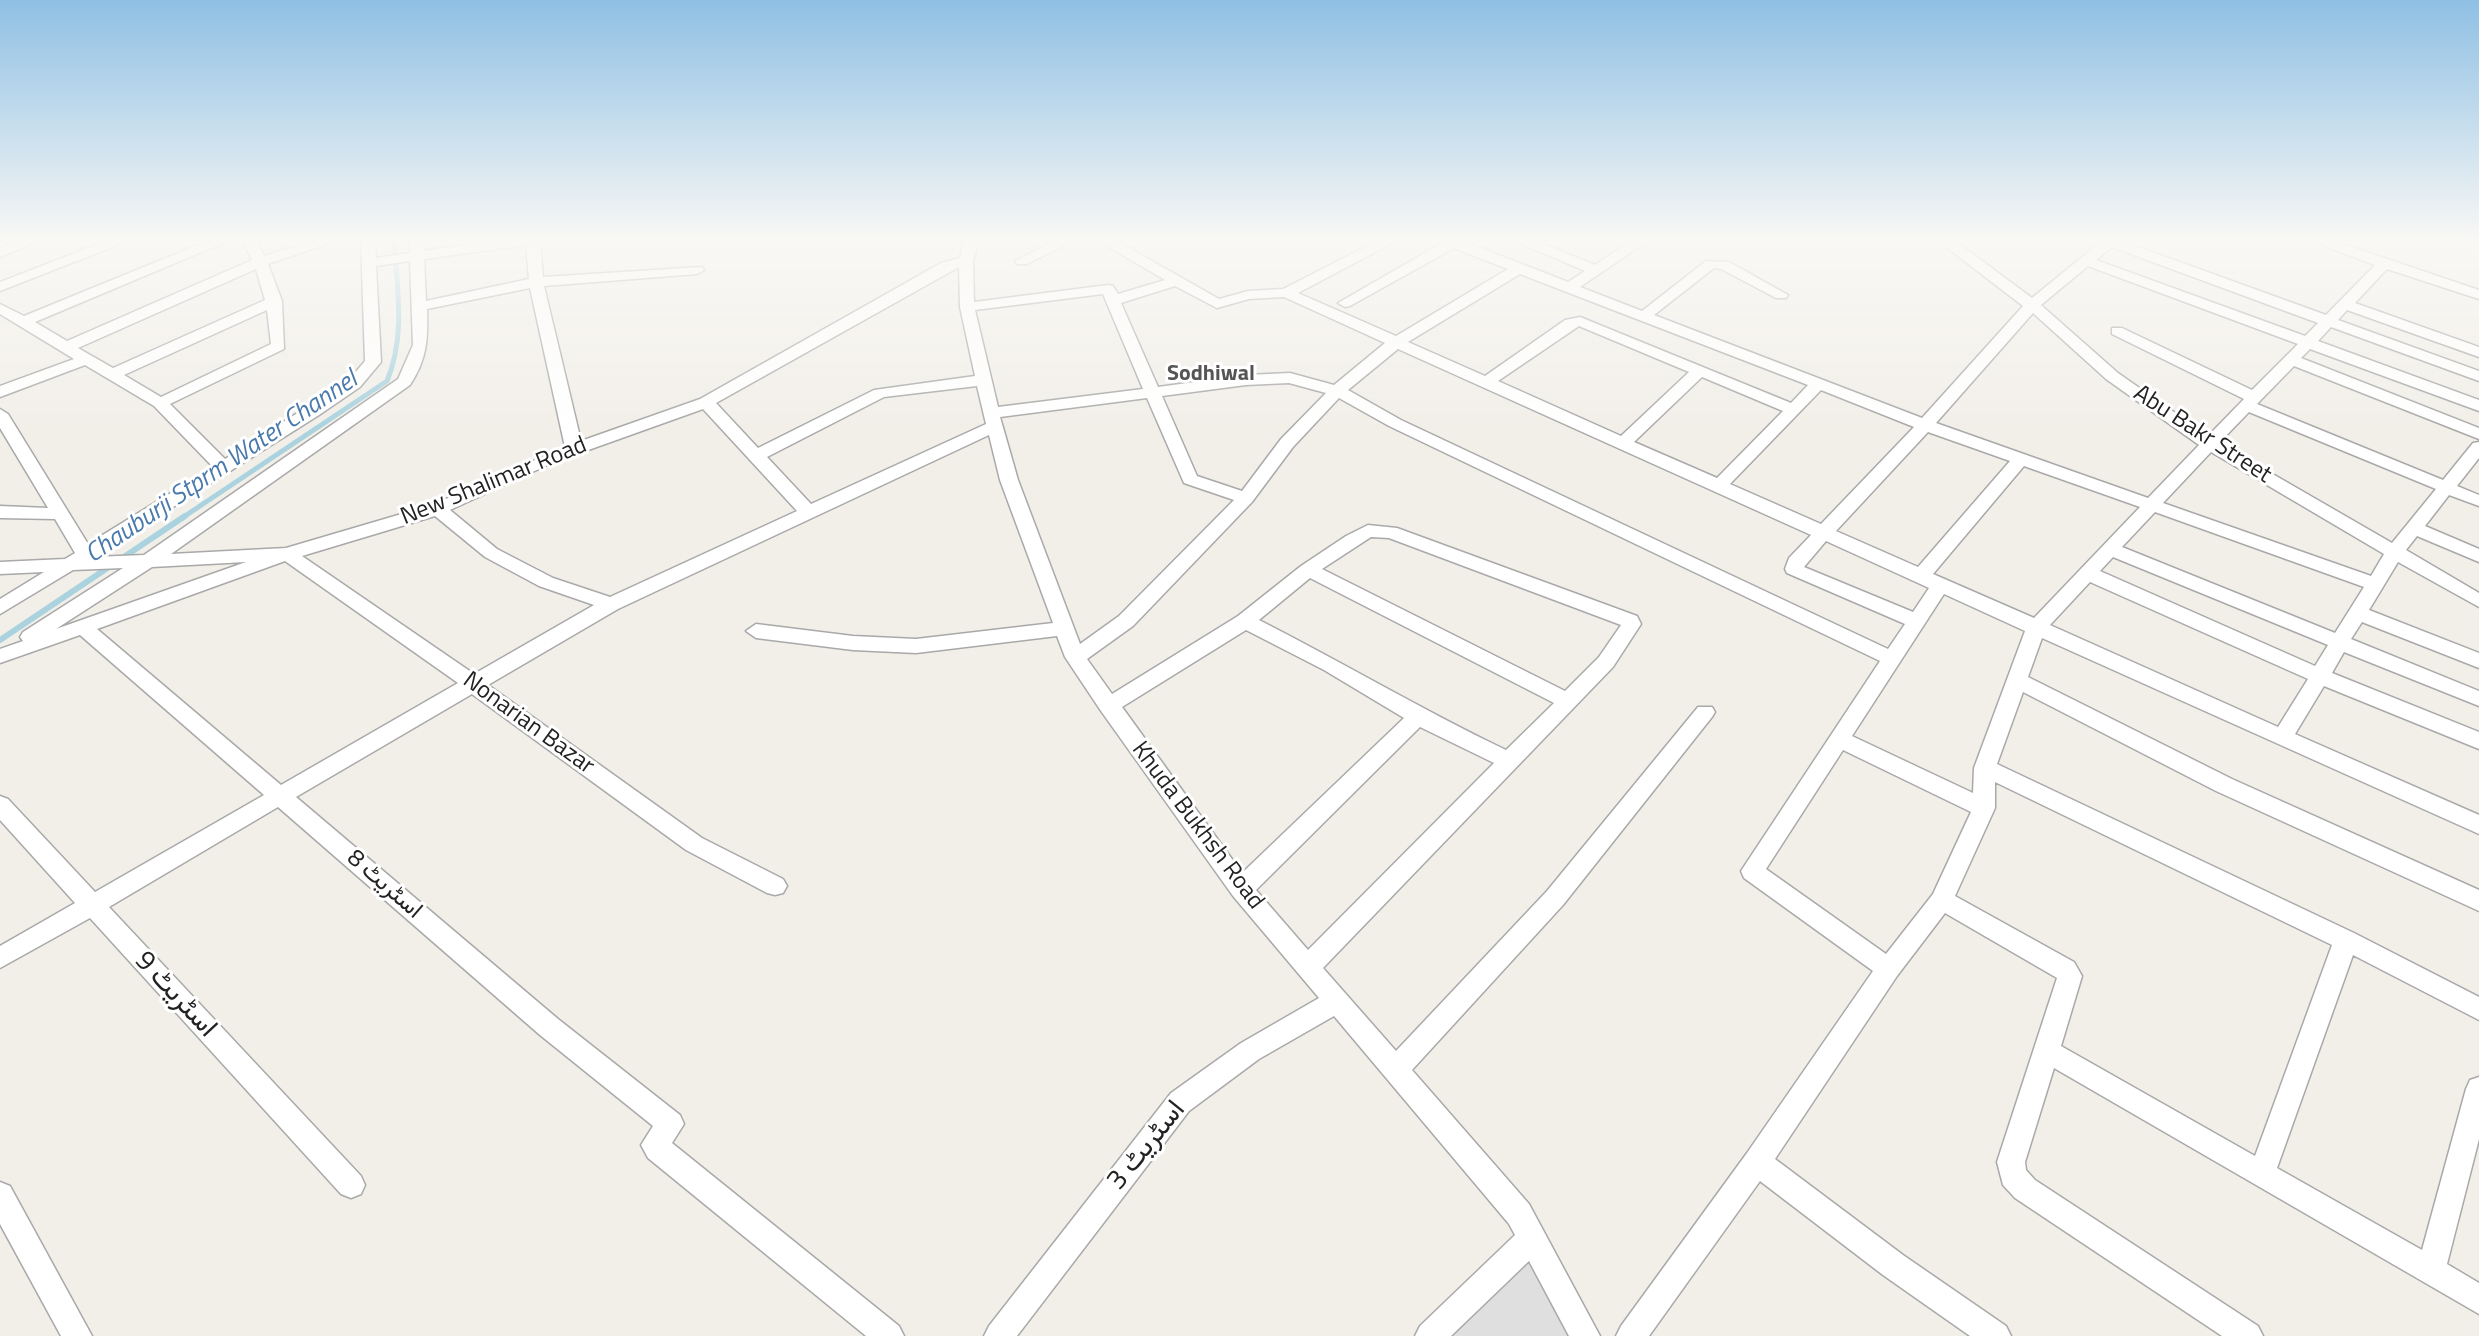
<!DOCTYPE html>
<meta charset="utf-8">
<style>
body{margin:0}
canvas{display:block;background:#f2efe9}
</style>
<canvas width="2479" height="1336"></canvas>
<script>
const ctx = document.querySelector('canvas').getContext('2d');
ctx.lineJoin = 'round';
function fillPath(path, color) { ctx.fillStyle = color; ctx.fill(path, 'evenodd'); }
function stroke(path, color, width, dash) { ctx.strokeStyle = color; ctx.lineWidth = width; ctx.lineCap = dash ? 'butt' : 'round'; ctx.setLineDash(dash || []); ctx.stroke(path); }
function label(font, color, halo, rows, align = 'center') {
  ctx.font = font + ' "Titillium Web",Vazirmatn,sans-serif'; ctx.lineWidth = 6; ctx.setLineDash([]); ctx.textBaseline = 'middle'; ctx.strokeStyle = halo; ctx.fillStyle = color; for (const [text, x, y, turn = 0] of rows) {
    ctx.save(); ctx.translate(x, y); ctx.rotate((+turn || 0) * Math.PI / 180); ctx.textAlign = isNaN(turn) ? turn : align; if (halo) ctx.strokeText(text, 0, 0); ctx.fillText(text, 0, 0); ctx.restore();
  }
}
fillPath(new Path2D(`
 M 1532,1238 L 1585,1336 L 1431,1336 Z`), '#e0dfdf');
stroke(new Path2D(`
 M 182,518 L 387,381 C 406,335 397,288 394,240`), '#aad3df', 5);
stroke(new Path2D(`
 M 0,640 L 185,516`), '#aad3df', 6);
const minor = new Path2D(`
 M 19,240 L 40,240 L 0,257 L 0,248 Z
 M 109,240 L 130,240 L 0,291 L 0,282 Z
 M 210,240 L 230,240 L 35,322 L 67,341 L 252,260 L 242,240 L 256,240 L 264,256 L 316,240 L 339,240 L 268,264 L 282,301 L 284,349 L 170,404 L 225,459 L 348,381 L 365,361 L 361,240 L 375,240 L 376,258 L 410,253 L 409,240 L 423,240 L 424,251 L 498,240 L 540,240 L 543,277 L 702,267 L 704,270 L 697,274 L 544,286 L 581,441 L 700,399 L 941,263 L 960,258 L 965,240 L 979,240 L 973,261 L 974,302 L 1108,285 L 1113,286 L 1118,294 L 1165,280 L 1097,240 L 1115,240 L 1219,299 L 1248,291 L 1283,289 L 1379,240 L 1398,240 L 1298,293 L 1396,336 L 1508,269 L 1454,248 L 1350,306 L 1345,307 L 1338,303 L 1442,243 L 1439,240 L 1460,240 L 1568,282 L 1585,271 L 1513,240 L 1534,240 L 1595,265 L 1632,240 L 1649,240 L 1580,287 L 1642,311 L 1706,261 L 1729,262 L 1788,295 L 1786,298 L 1776,298 L 1721,269 L 1714,268 L 1654,315 L 1922,418 L 2023,306 L 1937,240 L 1954,240 L 2032,298 L 2103,240 L 2119,240 L 2326,315 L 2375,265 L 2309,240 L 2331,240 L 2479,290 L 2479,299 L 2387,269 L 2355,303 L 2479,347 L 2479,357 L 2347,310 L 2338,320 L 2479,371 L 2479,381 L 2331,327 L 2318,341 L 2479,400 L 2479,411 L 2310,349 L 2301,358 L 2479,428 L 2479,439 L 2294,366 L 2257,404 L 2443,480 L 2473,443 L 2479,442 L 2479,458 L 2457,486 L 2479,495 L 2479,506 L 2449,495 L 2425,526 L 2479,549 L 2479,562 L 2417,536 L 2406,550 L 2479,593 L 2479,607 L 2398,562 L 2369,610 L 2479,653 L 2479,668 L 2362,622 L 2351,639 L 2479,691 L 2479,706 L 2344,652 L 2332,673 L 2479,732 L 2479,749 L 2324,686 L 2295,734 L 2479,815 L 2479,834 L 2042,638 L 2028,677 L 2232,779 L 2479,890 L 2479,911 L 2216,791 L 2023,692 L 1997,764 L 2354,933 L 2479,997 L 2479,1020 L 2353,955 L 2277,1168 L 2422,1250 L 2466,1089 L 2470,1080 L 2479,1077 L 2479,1139 L 2447,1264 L 2479,1283 L 2479,1314 L 2054,1068 L 2025,1162 L 2026,1170 L 2035,1180 L 2258,1326 L 2263,1336 L 2222,1336 L 2015,1198 L 2003,1185 L 1997,1162 L 2057,978 L 1945,913 L 1897,976 L 1775,1159 L 1903,1255 L 2006,1326 L 2011,1336 L 1970,1336 L 1883,1275 L 1760,1181 L 1649,1336 L 1616,1336 L 1621,1326 L 1747,1153 L 1873,971 L 1744,878 L 1741,871 L 1880,661 L 1389,426 L 1339,398 L 1293,447 L 1252,502 L 1133,626 L 1087,659 L 1112,694 L 1238,616 L 1301,566 L 1346,536 L 1368,525 L 1397,528 L 1637,616 L 1641,624 L 1613,667 L 1323,968 L 1396,1051 L 1547,891 L 1698,707 L 1712,707 L 1715,712 L 1712,717 L 1563,905 L 1412,1070 L 1529,1204 L 1600,1336 L 1569,1336 L 1529,1261 L 1451,1336 L 1415,1336 L 1420,1326 L 1515,1235 L 1509,1224 L 1334,1016 L 1259,1059 L 1189,1111 L 1017,1336 L 984,1336 L 989,1326 L 1171,1093 L 1241,1043 L 1319,998 L 1233,896 L 1101,711 L 1065,657 L 1057,636 L 916,653 L 853,650 L 756,638 L 746,631 L 756,624 L 853,636 L 916,639 L 1053,623 L 1000,480 L 989,435 L 618,609 L 488,685 L 702,838 L 783,879 L 787,886 L 783,893 L 775,895 L 767,893 L 686,850 L 472,694 L 296,797 L 558,1019 L 680,1115 L 684,1124 L 672,1143 L 899,1326 L 904,1336 L 866,1336 L 648,1158 L 641,1145 L 653,1126 L 540,1035 L 278,807 L 109,907 L 361,1176 L 365,1185 L 361,1194 L 351,1198 L 341,1194 L 90,918 L 0,968 L 0,946 L 75,903 L 0,820 L 0,796 L 8,799 L 95,892 L 264,795 L 80,635 L 0,663 L 0,649 L 23,641 L 20,637 L 23,632 L 123,568 L 73,570 L 0,614 L 0,599 L 44,572 L 0,574 L 0,562 L 65,559 L 75,553 L 55,519 L 0,518 L 0,506 L 48,508 L 0,428 L 0,409 L 8,414 L 88,544 L 213,467 L 154,406 L 85,365 L 0,397 L 0,386 L 74,359 L 0,314 L 0,304 L 24,316 ZM 526,245 L 529,279 L 426,301 L 424,259 ZM 2112,247 L 2318,323 L 2305,336 L 2096,260 ZM 410,261 L 413,345 L 398,379 L 144,555 L 94,557 L 319,415 L 360,387 L 381,362 L 376,266 ZM 2088,266 L 2298,344 L 2252,390 L 2122,328 L 2112,328 L 2112,334 L 2244,399 L 2208,436 L 2118,373 L 2041,305 ZM 959,267 L 960,307 L 975,376 L 874,390 L 758,448 L 716,403 ZM 256,269 L 265,300 L 113,368 L 78,348 ZM 1520,274 L 1808,385 L 1791,403 L 1580,317 L 1565,320 L 1485,376 L 1408,342 ZM 1175,286 L 1217,308 L 1249,299 L 1284,297 L 1385,343 L 1334,385 L 1290,373 L 1246,375 L 1158,387 L 1121,303 ZM 530,288 L 565,447 L 432,505 L 286,548 L 171,554 L 410,385 C 427,359 428,340 427,309 ZM 1103,294 L 1143,389 L 998,407 L 975,310 ZM 267,310 L 271,344 L 161,397 L 124,375 ZM 2033,313 L 2106,379 L 2199,445 L 2148,498 L 1936,423 ZM 1579,326 L 1689,372 L 1621,436 L 1498,381 ZM 1398,349 L 1811,535 L 1789,558 L 1785,569 L 1787,573 L 1905,624 L 1888,649 L 1401,420 L 1348,390 ZM 1702,377 L 1783,411 L 1717,478 L 1634,442 ZM 1289,383 L 1326,393 L 1281,439 L 1242,491 L 1197,476 L 1162,396 L 1246,385 ZM 977,386 L 986,424 L 811,504 L 767,457 L 884,397 ZM 1821,390 L 1914,427 L 1821,524 L 1730,484 ZM 1147,398 L 1184,483 L 1234,500 L 1119,616 L 1080,644 L 1018,480 L 1000,417 ZM 703,409 L 797,511 L 610,597 L 553,578 L 497,549 L 450,510 L 552,463 ZM 2249,412 L 2436,489 L 2392,543 L 2219,443 ZM 1928,432 L 2010,461 L 1918,567 L 1836,531 ZM 2211,452 L 2384,554 L 2371,576 L 2163,503 ZM 2024,466 L 2140,507 L 2034,618 L 1933,574 ZM 2155,512 L 2364,587 L 2335,633 L 2122,547 ZM 435,516 L 485,557 L 539,586 L 594,605 L 474,674 L 302,556 ZM 1371,537 L 1389,538 L 1621,625 L 1599,657 L 1565,691 L 1322,569 ZM 1826,541 L 1929,588 L 1913,612 L 1804,567 ZM 2113,557 L 2328,645 L 2315,666 L 2100,571 ZM 285,561 L 458,683 L 281,785 L 97,629 ZM 246,562 L 56,629 L 152,567 ZM 1310,578 L 1554,703 L 1506,750 C 1422,710 1342,662 1259,620 ZM 2090,582 L 2308,679 L 2278,727 L 2050,625 ZM 1944,594 L 2025,631 L 1974,768 L 1973,793 L 1852,736 ZM 1246,630 L 1324,670 L 1404,718 L 1242,873 L 1122,707 ZM 1420,727 L 1494,763 L 1308,950 L 1256,890 ZM 1843,750 L 1971,812 L 1933,894 L 1886,954 L 1766,869 ZM 1995,782 L 2332,945 L 2255,1156 L 2061,1046 L 2082,976 L 2074,962 L 1955,896 L 1995,808 Z
 M 1056,240 L 1075,240 L 1027,264 L 1017,264 L 1015,261 Z
 M 0,1182 L 10,1186 L 92,1336 L 61,1336 L 0,1224 Z`);
stroke(minor, '#a9a9a9', 3);
fillPath(minor, '#fff');
const sky = ctx.createLinearGradient(0, 0, 0, 428);
sky.addColorStop(0, '#8fc0e4');
sky.addColorStop(0.56, '#f9f8f5');
sky.addColorStop(1, '#f9f8f500');
ctx.fillStyle = sky;
ctx.fillRect(0, 0, 2479, 428);
label('bold 22px', '#555', '#fff', [
 ["Sodhiwal",1211,375]
]);
label('24px', '#222', '#fff', [
 ["Abu Bakr Street",2202,435,33],
 ["New Shalimar Road",494,482,-22],
 ["Nonarian Bazar",528,724,36],
 ["Khuda Bukhsh Road",1197,826,53],
 ["اسٹریٹ 8",384,885,41]
]);
label('italic 26px', '#4a7aab', '#fff', [
 ["Chauburji Stprm Water Channel",222,468,-34]
]);
label('28px', '#222', '#fff', [
 ["اسٹریٹ 9",175,995,47],
 ["اسٹریٹ 3",1147,1146,-51]
]);
</script>
